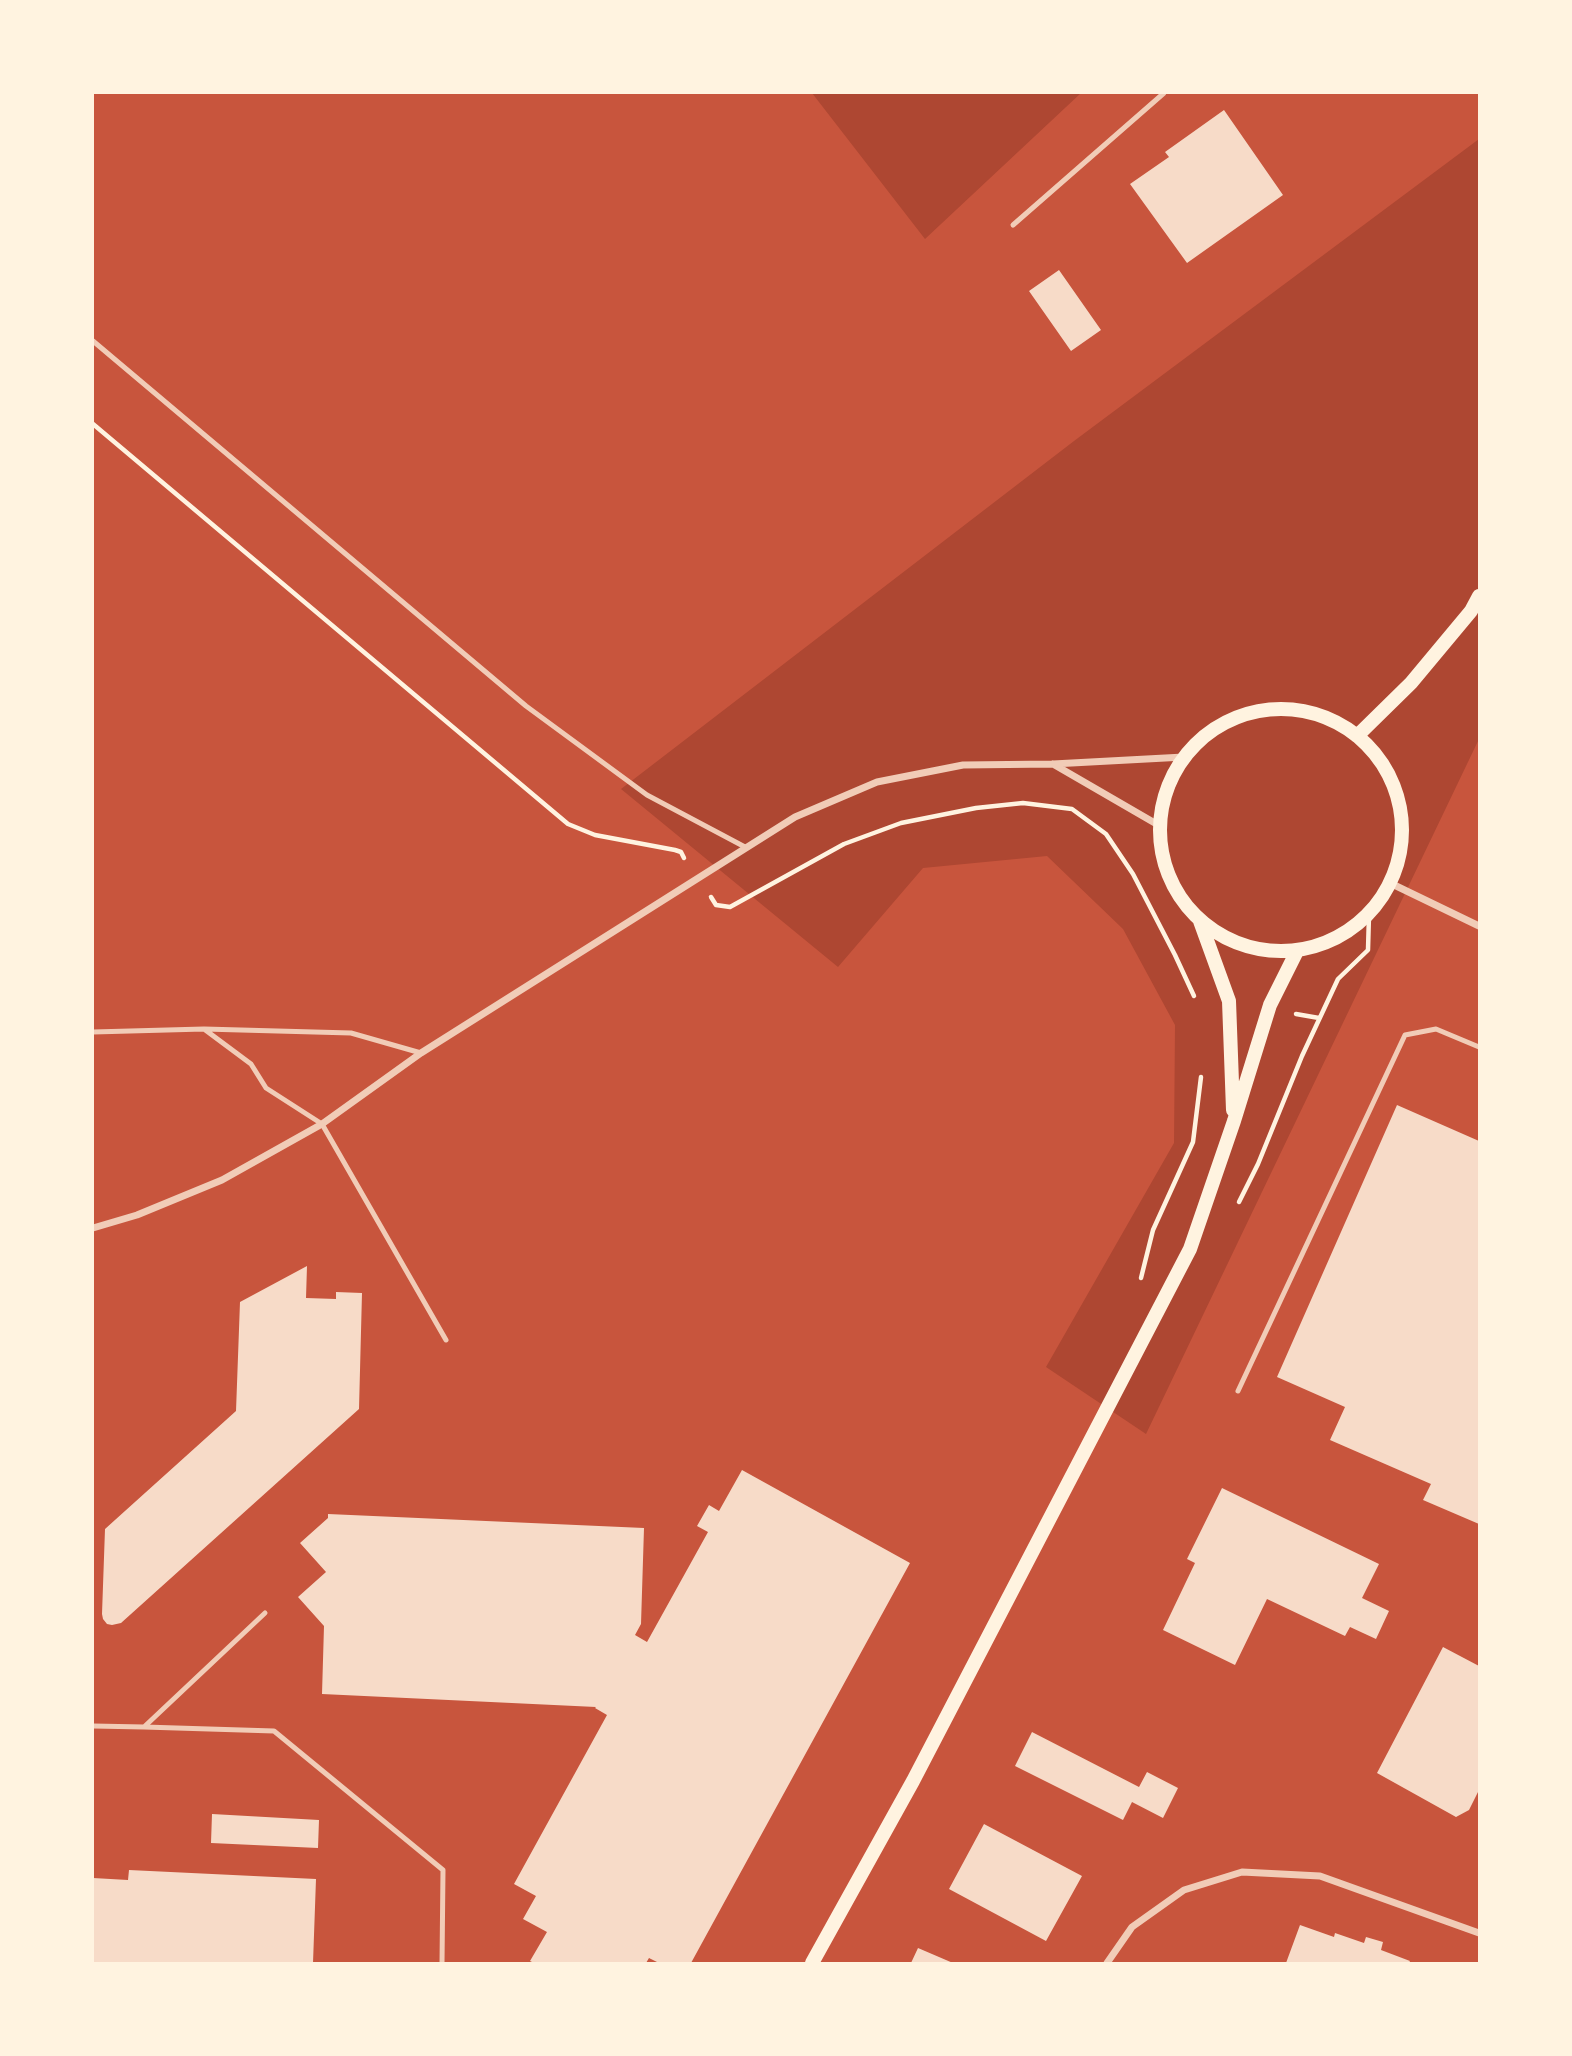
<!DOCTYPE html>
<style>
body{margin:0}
#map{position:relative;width:1572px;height:2056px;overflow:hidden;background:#c8553d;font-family:Ubuntu,sans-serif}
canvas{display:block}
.frame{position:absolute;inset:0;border:94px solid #fff3e0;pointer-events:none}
</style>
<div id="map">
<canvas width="1572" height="2056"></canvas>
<div class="frame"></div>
</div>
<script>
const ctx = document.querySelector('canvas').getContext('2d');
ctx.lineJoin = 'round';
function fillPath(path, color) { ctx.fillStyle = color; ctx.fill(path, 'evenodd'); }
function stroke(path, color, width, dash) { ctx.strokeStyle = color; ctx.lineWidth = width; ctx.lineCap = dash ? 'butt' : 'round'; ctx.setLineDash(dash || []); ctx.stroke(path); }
fillPath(new Path2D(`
 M 812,93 L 1081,93 L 925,239 Z
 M 1479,139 L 1479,739 L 1146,1434 L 1046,1367 L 1174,1143 L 1175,1025 L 1123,929 L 1047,856 L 923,868 L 838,967 L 621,789 L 1074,441 Z`), '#ae4732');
fillPath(new Path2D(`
 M 1224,110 L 1283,195 L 1187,263 L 1130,184 L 1169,157 L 1165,152 Z
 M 1059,270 L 1101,330 L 1071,351 L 1029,291 Z
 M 1397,1105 L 1479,1141 L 1479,1524 L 1423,1500 L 1431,1484 L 1330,1440 L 1345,1407 L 1277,1377 Z
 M 307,1266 L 306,1298 L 336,1299 L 336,1292 L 362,1293 L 359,1409 L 121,1623 L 112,1625 L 107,1624 L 103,1619 L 102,1614 L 105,1529 L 236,1411 L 240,1302 Z
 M 742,1470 L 910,1563 L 691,1963 L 659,1963 L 649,1958 L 646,1963 L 534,1963 L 530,1961 L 547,1932 L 523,1919 L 536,1896 L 514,1884 L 607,1715 L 595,1708 L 596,1707 L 322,1694 L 324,1626 L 298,1597 L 326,1572 L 300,1543 L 328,1518 L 328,1514 L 644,1528 L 641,1624 L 635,1635 L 647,1642 L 708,1532 L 697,1526 L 709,1505 L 719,1511 Z
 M 1222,1488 L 1379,1564 L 1362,1598 L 1389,1611 L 1376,1639 L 1350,1627 L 1345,1636 L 1267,1599 L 1235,1665 L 1163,1630 L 1195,1563 L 1187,1559 Z
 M 1443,1647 L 1479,1666 L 1479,1790 L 1469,1810 L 1456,1817 L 1377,1773 Z
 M 1032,1732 L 1139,1787 L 1147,1772 L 1178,1788 L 1163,1818 L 1132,1802 L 1123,1820 L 1015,1766 Z
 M 212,1814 L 319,1820 L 318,1848 L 211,1843 Z
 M 984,1824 L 1082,1876 L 1046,1941 L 949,1889 Z
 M 129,1870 L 316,1879 L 313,1963 L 93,1963 L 93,1878 L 128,1880 Z
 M 1300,1925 L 1334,1937 L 1335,1933 L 1364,1943 L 1366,1937 L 1383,1942 L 1381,1950 L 1410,1961 L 1409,1963 L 1286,1963 Z
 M 918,1948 L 953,1963 L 911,1963 Z`), '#f7dbc8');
stroke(new Path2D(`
 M 93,424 L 568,824 L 595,835 L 675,850 L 681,852 L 684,858
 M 711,897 L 716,905 L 730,907 L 844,844 L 901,823 L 976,808 L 1023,803 L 1072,809 L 1106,834 L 1133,874 L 1175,955 L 1194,996
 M 1296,1014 L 1319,1018
 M 1239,1202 L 1258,1164 L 1302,1056 L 1338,979 L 1368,950 L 1369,915
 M 1141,1278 L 1153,1230 L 1193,1142 L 1201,1077`), '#fff3e0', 4.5);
stroke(new Path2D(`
 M 1013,225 L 1164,93
 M 93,341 L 526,706 L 647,795 L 745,847
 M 93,1032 L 204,1029
 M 421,1053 L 351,1033 L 204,1029 L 251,1064 L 266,1088 L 322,1124 L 446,1340
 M 1238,1391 L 1405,1035 L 1436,1029 L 1479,1047
 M 93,1726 L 144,1727 L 265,1613
 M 144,1727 L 274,1731 L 443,1870 L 442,1963`), '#f1ccb7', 5);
stroke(new Path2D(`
 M 1053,764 L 1160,826
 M 1390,883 L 1479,926
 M 93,1228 L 137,1215 L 222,1180 L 322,1124 L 421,1053 L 795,817 L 877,782 L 963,765 L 1053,764 L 1184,757
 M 1107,1963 L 1132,1927 L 1184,1890 L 1242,1872 L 1320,1876 L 1479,1933`), '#f1ccb7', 7);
stroke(new Path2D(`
 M1160 830a121 121 0 1 1 242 0a121 121 0 1 1-242 0Z
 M 1357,736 L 1411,683 L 1471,611 L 1479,596
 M 1200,921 L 1229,1001 L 1233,1110
 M 812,1963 L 913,1781 L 1190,1249 L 1234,1121 L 1270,1005 L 1297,951`), '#fff3e0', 14);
</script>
